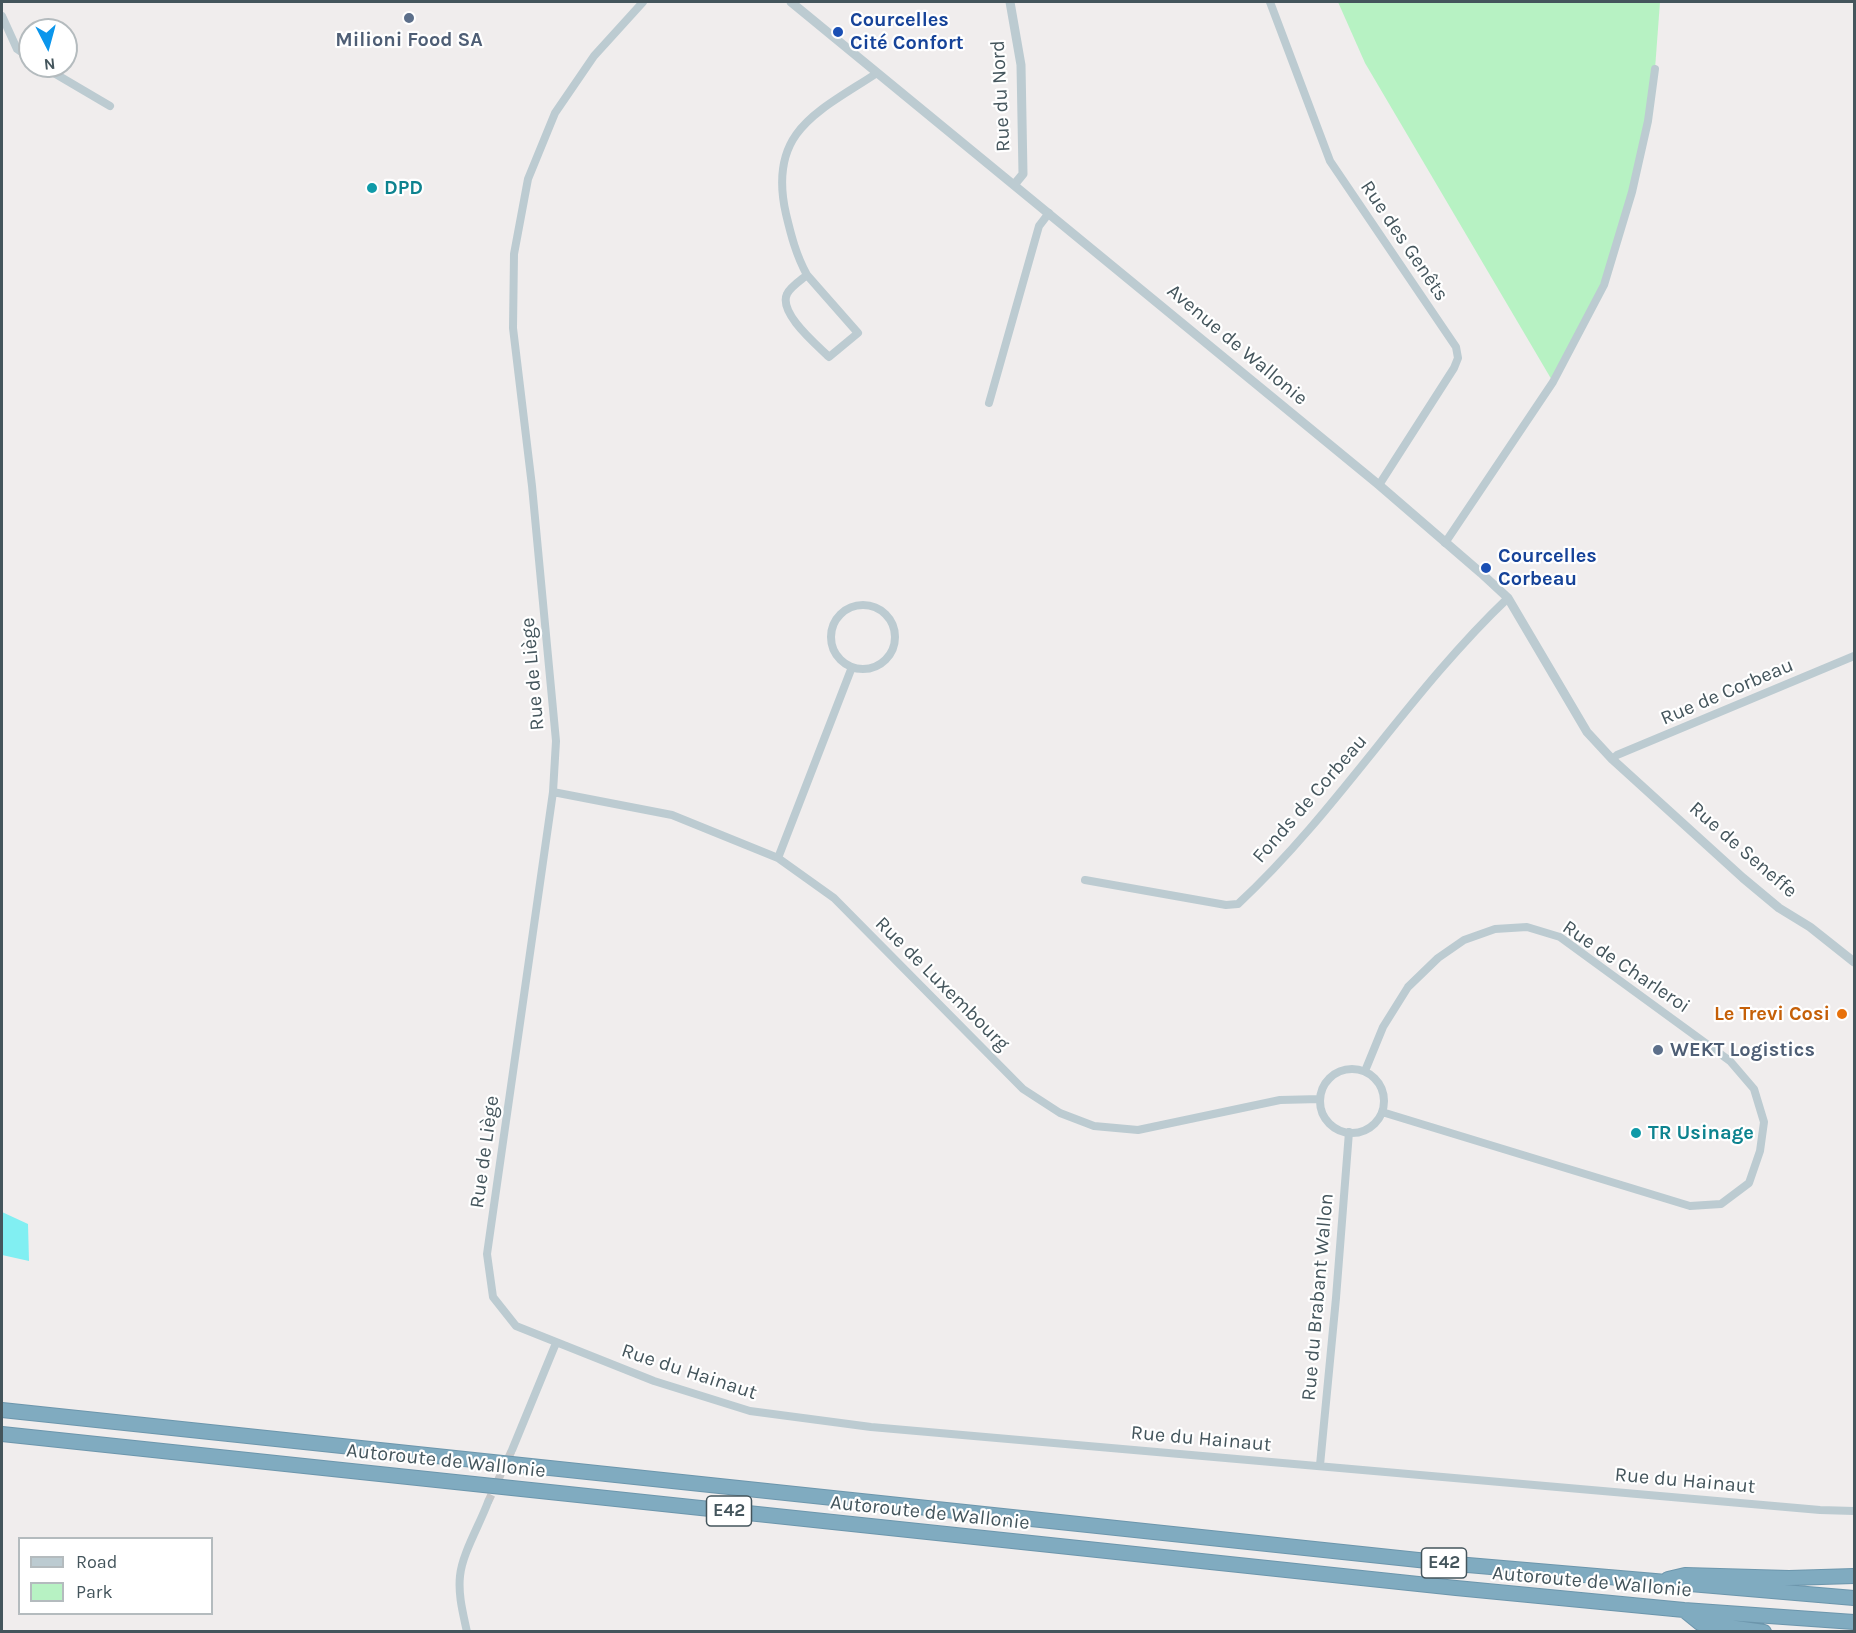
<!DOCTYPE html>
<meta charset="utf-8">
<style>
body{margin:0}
#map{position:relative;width:1856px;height:1633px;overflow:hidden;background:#f0eded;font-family:Karla,sans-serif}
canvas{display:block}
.frame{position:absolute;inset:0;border:3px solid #44555c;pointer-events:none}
.legend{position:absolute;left:18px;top:1537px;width:195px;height:78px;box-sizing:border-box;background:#fff;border:2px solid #b4bbbe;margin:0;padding:8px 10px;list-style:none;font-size:18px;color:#44555c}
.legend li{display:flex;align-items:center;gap:12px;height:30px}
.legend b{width:30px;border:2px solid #b4bbbe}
.north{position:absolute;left:18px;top:18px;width:60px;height:60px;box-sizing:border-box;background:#fff;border:2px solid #b4bbbe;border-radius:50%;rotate:174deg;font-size:16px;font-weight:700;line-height:24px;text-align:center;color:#44555c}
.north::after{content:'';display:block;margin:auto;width:21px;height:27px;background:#0b96ec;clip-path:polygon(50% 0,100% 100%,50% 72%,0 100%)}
</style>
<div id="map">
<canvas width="1856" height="1633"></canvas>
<div class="frame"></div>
<ul class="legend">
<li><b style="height:8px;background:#bccbd1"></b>Road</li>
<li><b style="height:16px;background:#b7f2c3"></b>Park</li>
</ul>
<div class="north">N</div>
</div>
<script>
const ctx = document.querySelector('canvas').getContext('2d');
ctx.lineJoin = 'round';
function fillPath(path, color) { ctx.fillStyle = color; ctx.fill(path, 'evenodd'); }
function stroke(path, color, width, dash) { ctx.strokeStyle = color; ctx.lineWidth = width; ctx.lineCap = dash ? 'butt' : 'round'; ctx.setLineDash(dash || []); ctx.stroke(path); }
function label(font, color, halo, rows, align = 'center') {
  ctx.font = font + ' Karla,sans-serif'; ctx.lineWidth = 4.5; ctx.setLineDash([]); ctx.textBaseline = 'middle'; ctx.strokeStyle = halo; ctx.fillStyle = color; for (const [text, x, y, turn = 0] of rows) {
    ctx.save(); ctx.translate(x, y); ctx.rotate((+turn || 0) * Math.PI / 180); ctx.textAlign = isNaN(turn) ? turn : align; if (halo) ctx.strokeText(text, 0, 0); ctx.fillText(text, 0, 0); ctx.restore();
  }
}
fillPath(new Path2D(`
 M 1338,2 L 1660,2 L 1655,69 L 1648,121 L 1604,285 L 1553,382 L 1365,63 Z`), '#b7f2c3');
fillPath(new Path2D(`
 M 2,1212 L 28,1224 L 29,1261 L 2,1255 Z`), '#81eff2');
stroke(new Path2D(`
 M 488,1502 L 512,1450`), '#c5c7c9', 8, [8, 4]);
const motorway = new Path2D(`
 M 2,1410 L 1456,1564 L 1854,1598
 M 2,1434 L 1456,1588 L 1684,1610 L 1854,1622
 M 1668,1579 L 1685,1575 L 1789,1578 L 1854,1576
 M 1684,1610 L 1700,1623 L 1764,1632`);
stroke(motorway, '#6c96ac', 16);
stroke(new Path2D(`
 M 643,2 L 594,56 L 555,113 L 528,179 L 514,254 L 513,328 L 532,486 L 556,741 L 553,792 L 487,1254 L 493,1297 L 516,1326 L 654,1381 L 750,1411 L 871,1427 L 1820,1510 L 1854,1511
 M 1270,2 L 1330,161 L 1456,347 L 1458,358 L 1454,368 L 1379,485
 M 2,16 L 17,49 L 30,58
 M 42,66 L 110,106
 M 807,275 C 796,255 791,235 786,214 C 767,131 818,112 877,73
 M 807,275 L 858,333 L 829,357 C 817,345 778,313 787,294 C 790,287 801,280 807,275 Z
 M 989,403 L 1039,226 L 1049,213
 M 1445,543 L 1553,382 L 1604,285 L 1632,192 L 1648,121 L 1655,69
 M831 637a32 32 0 1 1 64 0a32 32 0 1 1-64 0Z
 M 1612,759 L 1617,755 L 1854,656
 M 553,792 L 672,815 L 778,858 L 834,898 L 1023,1089 L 1060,1113 L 1094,1126 L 1138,1130 L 1280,1100 L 1320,1099
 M 778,858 L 852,667
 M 1085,880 L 1226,905 L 1238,904 C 1338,811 1409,692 1508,598
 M1320 1101a32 32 0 1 1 64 0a32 32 0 1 1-64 0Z
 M 1365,1071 L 1383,1027 L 1408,987 L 1438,958 L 1464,940 L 1495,929 L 1527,927 L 1560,937 L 1730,1061 L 1754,1089 L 1764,1122 L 1760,1151 L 1749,1183 L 1721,1204 L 1690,1206 L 1382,1112
 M 512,1450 L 556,1343
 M 1320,1465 L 1336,1298 L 1349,1132
 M 467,1632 C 463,1613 458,1595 460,1576 C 462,1554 480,1524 488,1502`), '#bccbd1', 8);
stroke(new Path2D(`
 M 791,2 L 1379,485 L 1481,573 L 1508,598 L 1587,732 L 1612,759 L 1743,878 L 1779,908 L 1810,927 L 1854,962
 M 1010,2 L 1021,65 L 1023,174 L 1014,185`), '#bccbd1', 9);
stroke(motorway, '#80abc0', 14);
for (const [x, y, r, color] of [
 [409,18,6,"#5c6f8a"],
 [838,32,6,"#1a4fb4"],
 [372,188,6,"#0f9aa8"],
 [1486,568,6,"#1a4fb4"],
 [1842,1014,6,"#e8710a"],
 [1658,1050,6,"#5c6f8a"],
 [1636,1133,6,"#0f9aa8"]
]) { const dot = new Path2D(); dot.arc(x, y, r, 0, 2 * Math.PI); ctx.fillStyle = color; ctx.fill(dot); stroke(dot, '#fff', 2); }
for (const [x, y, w] of [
 [729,1511,45],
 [1444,1563,45]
]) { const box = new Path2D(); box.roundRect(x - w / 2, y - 15, w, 30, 4.5); ctx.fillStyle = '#fff'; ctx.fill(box); stroke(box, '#44555c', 1.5); }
label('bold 18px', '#44555c', null, [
 ["E42",729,1511],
 ["E42",1444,1563]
]);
label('bold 20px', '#164399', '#fff', [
 ["Courcelles",850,20],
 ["Cité Confort",850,43],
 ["Courcelles",1498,556],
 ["Corbeau",1498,579]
], 'left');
label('bold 20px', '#4e5e75', '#fff', [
 ["Milioni Food SA",409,40],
 ["WEKT Logistics",1670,1050,"left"]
]);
label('20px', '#44555c', '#fff', [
 ["Rue du Nord",1001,96,-93],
 ["Rue des Genêts",1404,241,56],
 ["Avenue de Wallonie",1237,345,40],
 ["Rue de Liège",533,674,-95],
 ["Rue de Corbeau",1727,692,-23],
 ["Fonds de Corbeau",1310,799,-49],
 ["Rue de Seneffe",1743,850,41],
 ["Rue de Charleroi",1626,967,34],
 ["Rue de Luxembourg",942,984,45],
 ["Rue de Liège",485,1152,-82],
 ["Rue du Brabant Wallon",1318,1297,-85],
 ["Rue du Hainaut",689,1372,18],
 ["Rue du Hainaut",1201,1439,5],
 ["Autoroute de Wallonie",446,1461,6],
 ["Rue du Hainaut",1685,1481,5],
 ["Autoroute de Wallonie",930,1513,6],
 ["Autoroute de Wallonie",1592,1582,5]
]);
label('bold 20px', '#0d838f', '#fff', [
 ["DPD",384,188],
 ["TR Usinage",1648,1133]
], 'left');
label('bold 20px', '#c56008', '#fff', [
 ["Le Trevi Cosi",1830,1014]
], 'right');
</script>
